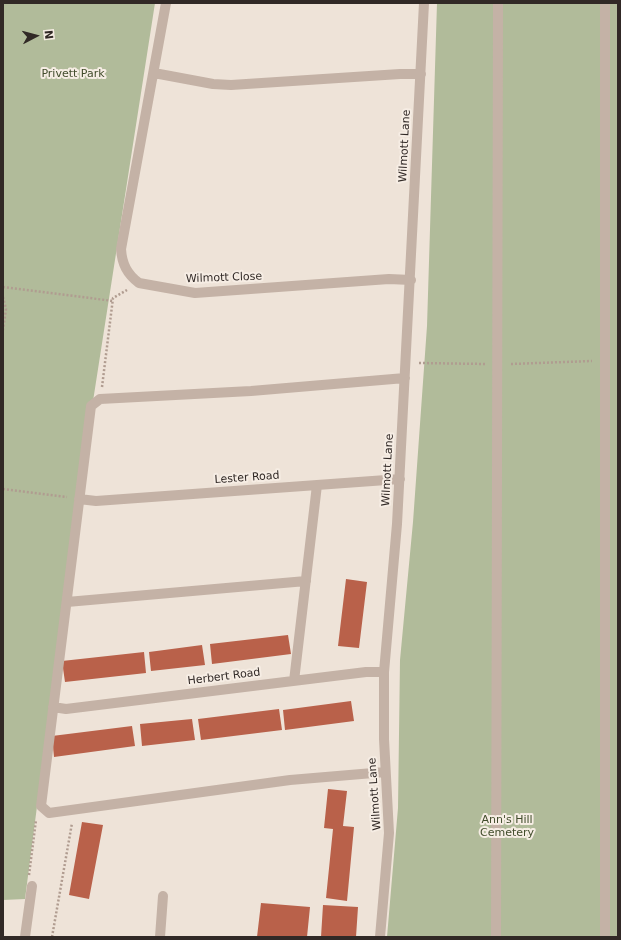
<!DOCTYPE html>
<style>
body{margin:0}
#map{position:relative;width:621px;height:940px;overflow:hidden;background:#eee3d8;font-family:"DejaVu Sans",sans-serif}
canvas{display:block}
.frame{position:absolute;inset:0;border:4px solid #312926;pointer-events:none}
.north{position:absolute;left:16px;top:16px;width:40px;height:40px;-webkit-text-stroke:3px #f6ede4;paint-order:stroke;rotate:84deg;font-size:11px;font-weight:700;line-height:16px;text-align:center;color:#312926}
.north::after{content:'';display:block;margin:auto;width:14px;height:18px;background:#312926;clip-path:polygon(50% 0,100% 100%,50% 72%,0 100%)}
</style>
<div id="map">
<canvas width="621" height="940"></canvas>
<div class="frame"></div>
<div class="north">N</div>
</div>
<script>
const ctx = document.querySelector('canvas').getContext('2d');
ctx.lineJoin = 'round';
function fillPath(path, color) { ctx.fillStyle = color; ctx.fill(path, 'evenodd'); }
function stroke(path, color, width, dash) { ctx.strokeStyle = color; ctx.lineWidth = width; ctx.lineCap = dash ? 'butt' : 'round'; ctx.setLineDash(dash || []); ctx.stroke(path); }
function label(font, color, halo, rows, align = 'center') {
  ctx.font = font + ' "DejaVu Sans",sans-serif'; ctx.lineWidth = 4; ctx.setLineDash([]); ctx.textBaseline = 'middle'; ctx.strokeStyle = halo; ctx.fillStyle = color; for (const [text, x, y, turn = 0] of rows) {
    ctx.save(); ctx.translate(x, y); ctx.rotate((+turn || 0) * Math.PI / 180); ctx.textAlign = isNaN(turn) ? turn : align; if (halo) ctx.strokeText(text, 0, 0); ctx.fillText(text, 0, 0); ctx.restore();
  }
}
fillPath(new Path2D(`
 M 3,3 L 155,3 L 72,536 L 25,899 L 3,900 Z
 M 437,3 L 618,3 L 618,937 L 387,937 L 398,808 L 400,660 L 413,522 L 427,326 Z`), '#b1bb9a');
fillPath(new Path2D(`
 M 346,579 L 367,582 L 359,648 L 338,646 Z
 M 288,635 L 291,654 L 212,664 L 210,644 Z
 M 202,645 L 205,665 L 151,671 L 149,652 Z
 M 144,652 L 146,673 L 65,682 L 62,661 Z
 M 351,701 L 354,721 L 285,730 L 283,710 Z
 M 279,709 L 282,730 L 201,740 L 198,719 Z
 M 192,719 L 195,740 L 142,746 L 140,724 Z
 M 132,726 L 135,746 L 54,757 L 52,736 Z
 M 328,789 L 347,791 L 343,826 L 354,827 L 347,901 L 326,898 L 333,829 L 324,828 Z
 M 82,822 L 103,825 L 89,899 L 69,895 Z
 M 261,903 L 310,907 L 307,937 L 257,937 Z
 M 323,905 L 358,907 L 356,937 L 321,937 Z`), '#b9614a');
stroke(new Path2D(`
 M 3,287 L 113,301
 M 3,297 L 6,309 L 3,330
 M 419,363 L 486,364
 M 511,364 L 592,361
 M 102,387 L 113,298 L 127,290
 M 3,489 L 67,497
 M 29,875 L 36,820
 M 52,937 L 72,823`), '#b09c90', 2.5, [2, 2]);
stroke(new Path2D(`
 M 166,3 L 121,249 C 122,264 127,274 139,283 L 195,293 L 389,279 L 411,280
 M 154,73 L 213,84 L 231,85 L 400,74 L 421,74
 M 79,499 L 96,501 L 400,479
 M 67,602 L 306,581
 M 294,681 L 317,485
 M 53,707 L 66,709 L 366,672 L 384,672
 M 385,772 L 290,780 L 49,813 L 41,806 L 91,406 L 100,399 L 251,391 L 405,378
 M 25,937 L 32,886
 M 160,937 L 163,896
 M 380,937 L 389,833 L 384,739 L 384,672 L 397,524 L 424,3
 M 496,937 L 498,3
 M 605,937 L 605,3`), '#c4b2a6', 10);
label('11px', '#424d2c', '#f6ede4', [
 ["Privett Park",73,74],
 ["Ann's Hill",507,820],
 ["Cemetery",507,833]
]);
label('11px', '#312926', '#f6ede4', [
 ["Wilmott Lane",405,146,-87],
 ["Wilmott Close",224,278,-2],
 ["Wilmott Lane",388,470,-87],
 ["Lester Road",247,478,-4],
 ["Herbert Road",224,677,-7],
 ["Wilmott Lane",375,794,-94]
]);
</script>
